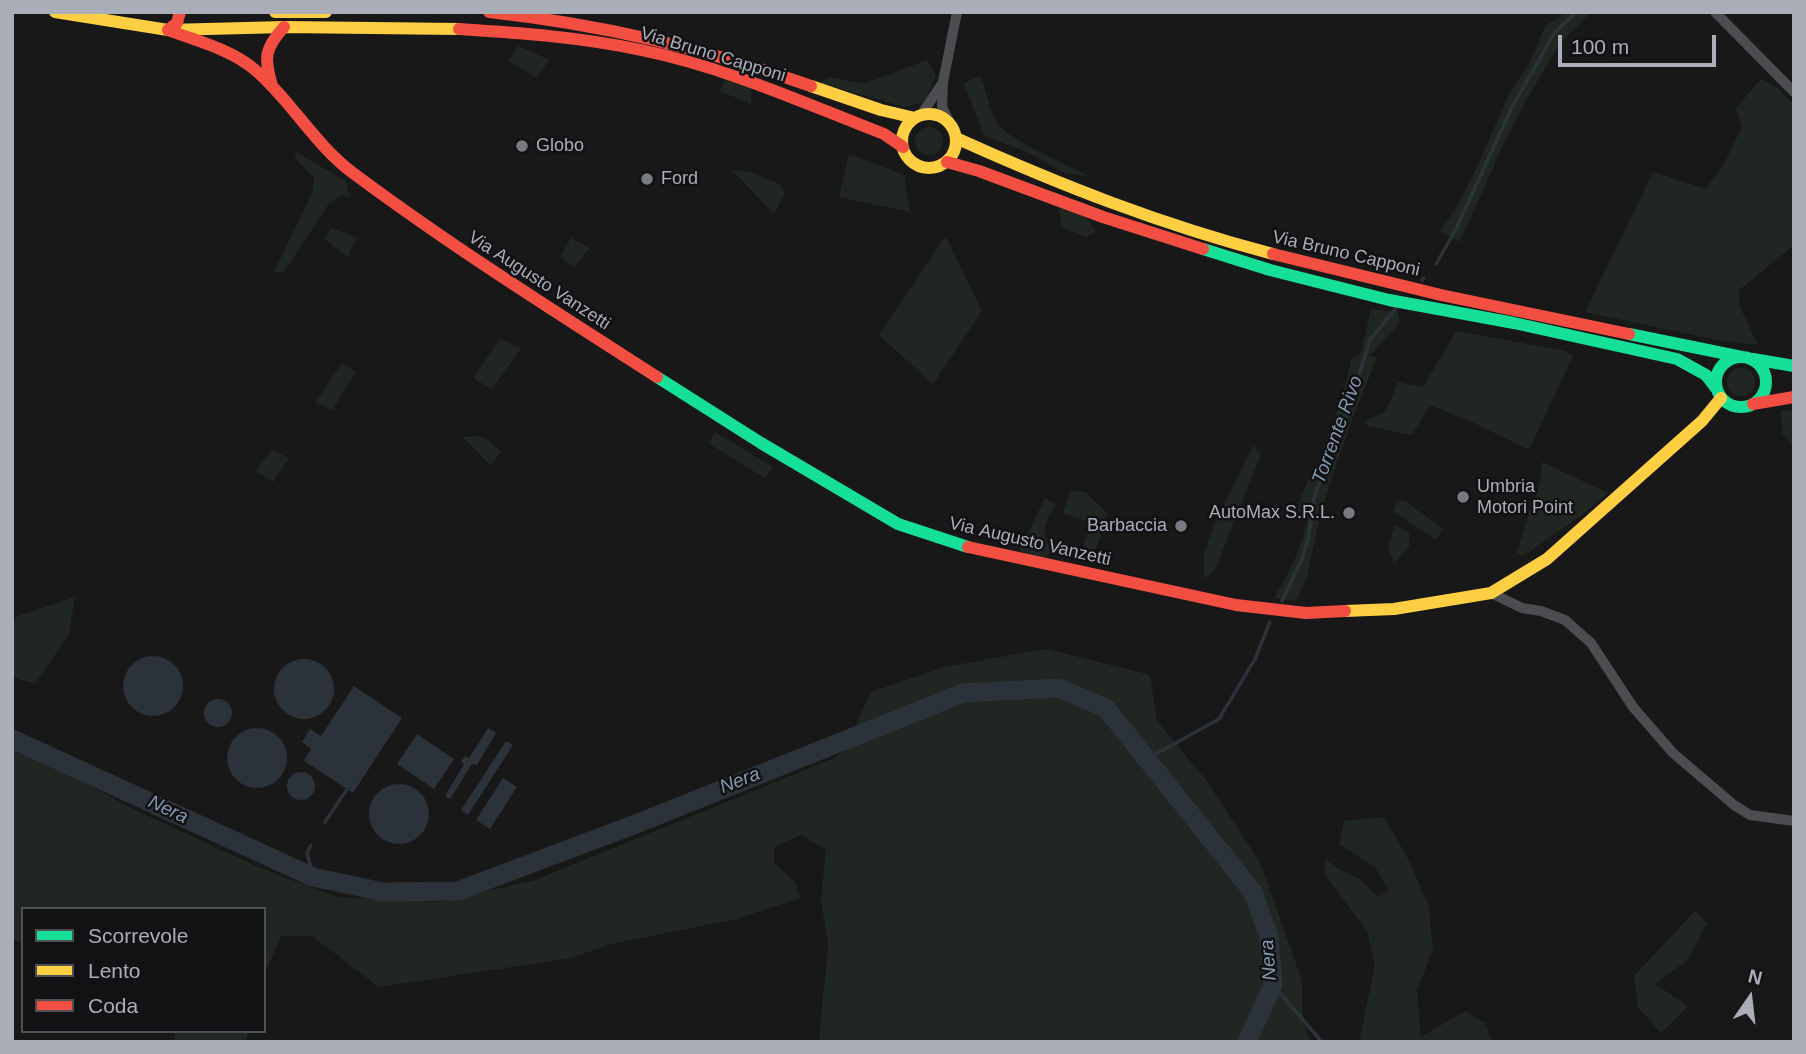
<!DOCTYPE html>
<style>
body{margin:0}
#map{position:relative;width:1806px;height:1054px;overflow:hidden;background:#181818;font-family:Helvetica,sans-serif}
canvas{display:block}
.frame{position:absolute;inset:0;border:14px solid #aaaeb9;pointer-events:none}
.legend{position:absolute;left:21px;top:907px;width:245px;height:126px;box-sizing:border-box;background:#121214;border:2px solid #4f5056;margin:0;padding:9px 12px;list-style:none;font-size:21px;color:#aaaeb9}
.legend li{display:flex;align-items:center;gap:14px;height:35px}
.legend b{width:35px;border:2px solid #4f5056}
.north{position:absolute;left:1715px;top:963px;width:70px;height:70px;-webkit-text-stroke:5px #121214;paint-order:stroke;rotate:14deg;font-size:19px;font-weight:700;line-height:28px;text-align:center;color:#aaaeb9}
.north::after{content:'';display:block;margin:auto;width:24px;height:32px;background:#aaaeb9;clip-path:polygon(50% 0,100% 100%,50% 72%,0 100%)}
.scale{position:absolute;left:1558px;top:35px;width:158px;height:32px;box-sizing:border-box;border:4px solid #aaaeb9;border-top:0;padding-left:9px;font-size:21px;line-height:24px;white-space:nowrap;color:#aaaeb9;-webkit-text-stroke:5px #121214;paint-order:stroke}
</style>
<div id="map">
<canvas width="1806" height="1054"></canvas>
<div class="frame"></div>
<ul class="legend">
<li><b style="height:9px;background:#16e098"></b>Scorrevole</li>
<li><b style="height:9px;background:#ffcf43"></b>Lento</li>
<li><b style="height:9px;background:#f24e42"></b>Coda</li>
</ul>
<div class="north">N</div>
<div class="scale">100 m</div>
</div>
<script>
const ctx = document.querySelector('canvas').getContext('2d');
ctx.lineJoin = 'round';
function fillPath(path, color) { ctx.fillStyle = color; ctx.fill(path, 'evenodd'); }
function stroke(path, color, width, dash) { ctx.strokeStyle = color; ctx.lineWidth = width; ctx.lineCap = dash ? 'butt' : 'round'; ctx.setLineDash(dash || []); ctx.stroke(path); }
function label(font, color, halo, rows, align = 'center') {
  ctx.font = font + ' Helvetica,sans-serif'; ctx.lineWidth = 5; ctx.setLineDash([]); ctx.textBaseline = 'middle'; ctx.strokeStyle = halo; ctx.fillStyle = color; for (const [text, x, y, turn = 0] of rows) {
    ctx.save(); ctx.translate(x, y); ctx.rotate((+turn || 0) * Math.PI / 180); ctx.textAlign = isNaN(turn) ? turn : align; if (halo) ctx.strokeText(text, 0, 0); ctx.fillText(text, 0, 0); ctx.restore();
  }
}
fillPath(new Path2D(`
 M 1566,12 L 1591,12 L 1559,45 L 1532,90 L 1502,147 L 1460,242 L 1440,231 L 1457,206 L 1478,165 L 1509,94 L 1529,64 L 1545,26 Z
 M 519,46 L 549,60 L 537,78 L 509,61 L 514,51 Z
 M 927,60 L 936,75 L 924,102 L 904,107 L 820,83 L 829,77 L 864,84 Z
 M 980,76 C 987,91 988,108 997,123 C 1005,138 1071,167 1089,176 L 1067,174 L 1027,152 L 984,136 L 964,83 Z
 M 1761,79 L 1778,88 L 1794,105 L 1794,125 L 1791,130 L 1794,136 L 1794,245 L 1739,290 L 1740,307 L 1758,345 L 1717,340 L 1585,312 L 1653,172 L 1706,189 L 1725,162 L 1742,127 L 1736,108 Z
 M 725,80 L 751,86 L 751,104 L 720,91 Z
 M915 141a14 14 0 1 1 28 0a14 14 0 1 1-28 0Z
 M 296,152 L 346,181 L 350,198 L 342,195 L 328,205 L 284,272 L 274,272 L 312,193 L 314,178 L 295,158 Z
 M 849,154 L 904,175 L 910,212 L 839,197 Z
 M 732,170 L 751,172 L 781,185 L 784,195 L 774,214 Z
 M 1059,203 L 1085,216 L 1096,232 L 1086,237 L 1061,227 Z
 M 331,228 L 357,238 L 348,257 L 324,239 Z
 M 571,238 L 590,248 L 574,267 L 560,257 Z
 M 944,238 L 947,239 L 982,311 L 933,384 L 879,335 Z
 M 1371,309 L 1398,312 L 1400,323 L 1370,355 L 1377,358 L 1351,422 L 1334,472 L 1321,511 L 1307,577 L 1296,601 L 1274,598 C 1290,572 1302,547 1308,517 L 1297,510 L 1308,479 L 1317,473 C 1327,435 1344,399 1351,360 L 1361,353 Z
 M 1456,331 L 1566,351 L 1573,356 L 1529,450 L 1474,423 L 1430,405 L 1412,435 L 1367,426 L 1366,419 C 1389,416 1391,401 1397,382 L 1423,387 Z
 M 500,339 L 521,348 L 492,389 L 473,378 Z
 M 342,363 L 356,372 L 332,410 L 315,403 Z
 M1727 382a14 14 0 1 1 28 0a14 14 0 1 1-28 0Z
 M 1781,410 L 1794,411 L 1794,446 L 1782,433 Z
 M 715,432 L 773,467 L 765,478 L 709,444 Z
 M 482,436 L 501,451 L 491,466 L 463,437 Z
 M 1253,445 L 1261,454 L 1215,570 L 1204,579 L 1204,554 L 1214,525 Z
 M 272,450 L 289,458 L 273,482 L 255,471 Z
 M 1542,462 L 1608,493 L 1582,515 L 1523,556 L 1516,554 L 1541,477 Z
 M 1070,491 L 1085,492 L 1107,513 L 1103,531 L 1092,557 L 1081,552 L 1092,523 L 1063,513 Z
 M 1045,498 L 1056,504 C 1046,522 1039,530 1052,550 L 1045,559 L 1019,551 Z
 M 1404,500 L 1443,529 L 1436,540 L 1393,511 L 1397,501 Z
 M 1395,526 L 1409,532 L 1409,547 L 1394,564 L 1388,547 Z
 M 75,597 L 69,634 L 35,684 L 12,677 L 12,621 L 18,616 Z
 M 1046,649 L 1150,675 L 1157,721 L 1206,780 L 1261,864 L 1302,981 L 1302,1020 L 1310,1042 L 819,1042 L 828,944 L 821,900 L 826,850 L 801,835 L 775,847 L 774,863 L 795,882 L 801,898 L 736,919 L 611,944 L 571,958 L 379,987 L 312,936 L 281,936 L 264,975 L 264,909 L 23,909 L 23,942 L 12,941 L 12,749 L 30,753 L 129,807 L 260,868 L 337,897 L 440,902 L 535,880 L 832,759 L 844,751 L 871,692 L 944,667 Z
 M 1384,817 L 1406,855 L 1429,906 L 1433,950 L 1417,990 L 1421,1037 L 1465,1011 L 1485,1023 L 1492,1042 L 1359,1042 L 1375,966 L 1367,931 L 1325,875 L 1325,858 L 1337,868 L 1360,879 L 1378,897 L 1389,891 L 1375,867 L 1339,844 L 1344,821 Z
 M 1696,910 L 1707,924 L 1688,960 L 1655,984 L 1688,1006 L 1661,1033 L 1638,1007 L 1634,976 Z
 M 175,1031 L 248,1031 L 246,1042 L 174,1042 Z`), '#202722');
fillPath(new Path2D(`
 M123 686a30 30 0 1 1 60 0a30 30 0 1 1-60 0Z
 M274 689a30 30 0 1 1 60 0a30 30 0 1 1-60 0Z
 M 354,686 L 402,718 L 353,793 L 304,761 L 311,749 L 302,742 L 310,729 L 321,736 Z
 M204 713a14 14 0 1 1 28 0a14 14 0 1 1-28 0Z
 M227 758a30 30 0 1 1 60 0a30 30 0 1 1-60 0Z
 M 488,728 L 496,733 L 477,765 L 472,764 L 450,799 L 445,796 L 464,764 L 461,762 L 465,756 L 469,758 Z
 M 417,734 L 454,759 L 434,789 L 397,764 Z
 M 506,741 L 513,745 L 468,815 L 461,810 Z
 M287 786a14 14 0 1 1 28 0a14 14 0 1 1-28 0Z
 M 503,778 L 517,787 L 490,829 L 476,820 Z
 M369 814a30 30 0 1 1 60 0a30 30 0 1 1-60 0Z`), '#2c323a');
stroke(new Path2D(`
 M 1436,264 L 1455,231 L 1512,107 L 1555,32 L 1576,12
 M 1422,280 L 1424,278
 M 1282,601 L 1302,559 L 1308,539 L 1314,498 L 1351,400 L 1370,340 L 1397,307
 M 1147,759 L 1219,719 L 1255,659 L 1270,622
 M 325,822 L 347,789
 M 311,845 L 307,853 L 313,877
 M 1273,985 L 1322,1042`), '#2c323a', 3.5);
stroke(new Path2D(`
 M 12,739 L 313,877 L 383,892 L 458,891 L 641,822 L 963,693 L 1059,688 L 1106,708 L 1253,892 L 1269,937 L 1273,985 L 1247,1042`), '#2c323a', 19);
stroke(new Path2D(`
 M 1715,12 L 1794,92
 M 921,115 L 941,85
 M 951,125 L 942,107 L 943,82 L 957,12
 M 1491,593 L 1522,608 L 1541,611 L 1565,620 L 1591,643 L 1633,707 L 1673,753 L 1734,805 L 1750,815 L 1794,821`), '#4c4d51', 10);
stroke(new Path2D(`
 M 1203,249 L 1270,270 L 1389,300 L 1514,323 L 1677,359 L 1706,375 L 1716,388
 M 1629,334 L 1742,357
 M1716 382a25 25 0 1 1 50 0a25 25 0 1 1-50 0Z
 M 1753,359 L 1794,366
 M 657,377 L 761,443 L 898,524 L 968,547`), '#16e098', 12);
stroke(new Path2D(`
 M 55,12 L 168,30 L 284,27 L 459,29
 M 275,12 L 326,12
 M 811,86 L 881,110 L 915,118
 M902 141a27 27 0 1 1 54 0a27 27 0 1 1-54 0Z
 M 956,138 C 1060,185 1162,225 1273,254
 M 1345,611 L 1394,609 L 1491,593 L 1547,559 L 1702,421 L 1721,398`), '#ffcf43', 12);
stroke(new Path2D(`
 M 489,12 C 599,24 707,49 811,86
 M 459,29 C 521,33 580,37 641,50 C 725,67 804,103 884,134 L 903,147
 M 168,30 C 197,41 230,49 254,69 C 291,100 314,144 353,173 C 451,246 554,311 657,377
 M 168,30 L 177,23 L 180,12
 M 272,86 C 264,58 264,49 284,27
 M 947,162 L 979,171 L 1103,217 L 1203,249
 M 1273,254 L 1441,295 L 1629,334
 M 1753,404 L 1794,397
 M 968,547 L 1236,605 L 1306,613 L 1345,611`), '#f24e42', 12);
for (const [x, y, r, color] of [
 [522,146,7,"#777a81"],
 [647,179,7,"#777a81"],
 [1463,497,7,"#777a81"],
 [1349,513,7,"#777a81"],
 [1181,526,7,"#777a81"]
]) { const dot = new Path2D(); dot.arc(x, y, r, 0, 2 * Math.PI); ctx.fillStyle = color; ctx.fill(dot); stroke(dot, '#121214', 2.5); }
label('18px', '#aaaeb9', '#121214', [
 ["Via Bruno Capponi",713,55,17],
 ["Via Bruno Capponi",1346,254,13],
 ["Via Augusto Vanzetti",539,281,33],
 ["Via Augusto Vanzetti",1030,542,13]
]);
label('18px', '#aaaeb9', '#121214', [
 ["Globo",536,146],
 ["Ford",661,179],
 ["Umbria",1477,487],
 ["Motori Point",1477,508],
 ["AutoMax S.R.L.",1335,513,"right"],
 ["Barbaccia",1167,526,"right"]
], 'left');
label('italic 19px', '#8299b2', '#121214', [
 ["Torrente Rivo",1338,430,-70],
 ["Nera",740,781,-21],
 ["Nera",168,810,25],
 ["Nera",1269,960,-94]
]);
</script>
